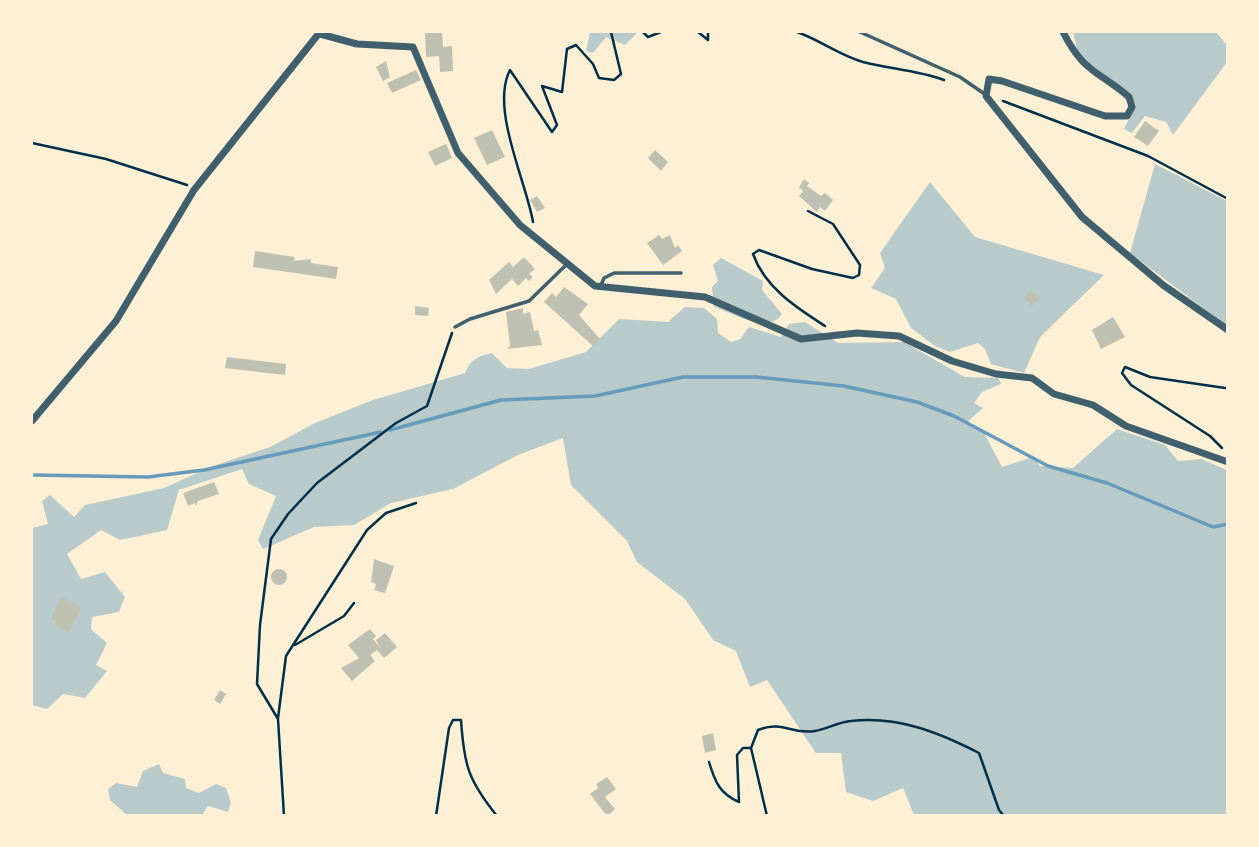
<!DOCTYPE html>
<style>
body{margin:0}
#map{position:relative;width:1259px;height:847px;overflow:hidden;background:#fdf0d5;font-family:"Space Grotesk",sans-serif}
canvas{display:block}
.frame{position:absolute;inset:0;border:33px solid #fdf0d5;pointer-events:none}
</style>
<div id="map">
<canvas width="1259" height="847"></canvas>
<div class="frame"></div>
</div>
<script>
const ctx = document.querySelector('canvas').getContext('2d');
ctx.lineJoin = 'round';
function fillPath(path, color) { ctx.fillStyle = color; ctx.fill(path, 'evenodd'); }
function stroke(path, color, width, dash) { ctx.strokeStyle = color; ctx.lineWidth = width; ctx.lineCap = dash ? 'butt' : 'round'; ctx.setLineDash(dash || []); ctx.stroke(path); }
fillPath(new Path2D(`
 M 590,32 L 638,32 L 625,45 L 606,37 L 593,53 L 586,51 Z
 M 1073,32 L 1216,32 L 1227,45 L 1227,62 L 1173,135 L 1166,122 L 1145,116 L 1132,133 L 1124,129 L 1136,104 L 1078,54 Z
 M 1155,164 L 1227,201 L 1227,326 L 1130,253 Z
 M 930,182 L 975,237 L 1104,275 L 1040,337 L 1024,373 L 991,364 L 985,349 L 978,343 L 950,352 L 935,346 L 911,328 L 896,299 L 871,288 L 885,268 L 880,253 Z
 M 721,258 L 763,281 L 762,290 L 782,314 C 767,335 733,313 714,307 L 712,287 L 718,281 L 713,265 Z
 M 685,307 L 704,308 L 717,319 L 718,333 L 731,342 L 740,339 L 749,327 L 781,337 L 789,324 L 805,322 L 838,343 L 904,342 L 965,377 L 998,378 L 1001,384 L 982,392 L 974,403 L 983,408 L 966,423 L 982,429 L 1002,467 L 1033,457 L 1040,466 L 1073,468 L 1117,429 L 1165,445 L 1178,461 L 1201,459 L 1227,470 L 1227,815 L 914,815 L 903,788 L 873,801 L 846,792 L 841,753 L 816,753 L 767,680 L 750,687 L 736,651 L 713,640 L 685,599 L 637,562 L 627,541 L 571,485 L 563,438 L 518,455 L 453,489 L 391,503 L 354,525 L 314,527 L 263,549 L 258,540 L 276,496 L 249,484 L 242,469 L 179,490 L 167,530 L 120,540 L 101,530 L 67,554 L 81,579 L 105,572 L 125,597 L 119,612 L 92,617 L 91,629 L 107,643 L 96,665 L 107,671 L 85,698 L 63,694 L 47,709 L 32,705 L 32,528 L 48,524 L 42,501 L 50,495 L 74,517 L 85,505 L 164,488 L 213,466 L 270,447 L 315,423 L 373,400 L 465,373 C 470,359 479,356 492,353 L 507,368 L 529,369 L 586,352 L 619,319 L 668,322 Z
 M 159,764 L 163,773 L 185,779 L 186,788 L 199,793 L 216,784 L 226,788 L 231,803 L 228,812 L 208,806 L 202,815 L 127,815 L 110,800 L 108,789 L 116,783 L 137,787 L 143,771 Z`), '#b9caca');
stroke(new Path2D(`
 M 390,430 L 501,400 L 595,396 L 683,377 L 756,377 L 844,386 L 917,402 L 954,416 L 1048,466 L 1107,483 L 1213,527 L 1228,524
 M 32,475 L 148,477 L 204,470 L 381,432`), '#669bbc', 3.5);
fillPath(new Path2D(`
 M 425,32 L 442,32 L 443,47 L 452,46 L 453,71 L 440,72 L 439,56 L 426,57 Z
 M 386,61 L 390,77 L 383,81 L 376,67 Z
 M 416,70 L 421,80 L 392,93 L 387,83 Z
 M 1145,121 L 1159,131 L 1148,146 L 1134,137 Z
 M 492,130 L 505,157 L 487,165 L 474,138 Z
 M 446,144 L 452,158 L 435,166 L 428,152 Z
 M 655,150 L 668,162 L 661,171 L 648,158 Z
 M 804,179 L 809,183 L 807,186 L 821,196 L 825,193 L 833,200 L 825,211 L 820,207 L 817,212 L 799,196 L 803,191 L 799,187 Z
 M 537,196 L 545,208 L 537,212 L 530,200 Z
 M 659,235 L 662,239 L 670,235 L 675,248 L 678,245 L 682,251 L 663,265 L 647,243 Z
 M 255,251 L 295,257 L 294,261 L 311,259 L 311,263 L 338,267 L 336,279 L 253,267 Z
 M 524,257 L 535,269 L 529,274 L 533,277 L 529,281 L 526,278 L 518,286 L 512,279 L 496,294 L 489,280 L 509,262 L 513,267 Z
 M 564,287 L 588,304 L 579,315 L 600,339 L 593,346 L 544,302 L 552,293 L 556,297 Z
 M 1030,290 L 1039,298 L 1032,306 L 1024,298 Z
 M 415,306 L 429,308 L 428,316 L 415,315 Z
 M 523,308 L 523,314 L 530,312 L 534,331 L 538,330 L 542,345 L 507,349 L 510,345 L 506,312 Z
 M 1113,317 L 1125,337 L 1101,349 L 1092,330 Z
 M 227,357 L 286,364 L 285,375 L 225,368 Z
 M 214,482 L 219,494 L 198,501 L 196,506 L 195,503 L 188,506 L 183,493 Z
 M 374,559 L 394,566 L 385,593 L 374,590 L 376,584 L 371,582 Z
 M271 577a8 8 0 1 1 16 0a8 8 0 1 1-16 0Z
 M 61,597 L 81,607 L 69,632 L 55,625 L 56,621 L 51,618 Z
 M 370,629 L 376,636 L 373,639 L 380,648 L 376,640 L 385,633 L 397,647 L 384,658 L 377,650 L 370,655 L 375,661 L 352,681 L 341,668 L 359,658 L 348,645 Z
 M 220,690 L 226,694 L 220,704 L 214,700 Z
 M 713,733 L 716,750 L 705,753 L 702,736 Z
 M 607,777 L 616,789 L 605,797 L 615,809 L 607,816 L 590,794 L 598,788 L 596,784 Z`), '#bec0b2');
stroke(new Path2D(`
 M 643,32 L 648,37 L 661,32
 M 698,32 L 708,40 L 708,32
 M 797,32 C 820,40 839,55 863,62 C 890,69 917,70 944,80
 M 1003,101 L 1148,156 L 1228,199
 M 32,143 L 106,159 L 187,185
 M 808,211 L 833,224 L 860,265 L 859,275 L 853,278 L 812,269 L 759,250 L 753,254 C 765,288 797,308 825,326
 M 533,222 C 526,181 490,108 510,70 L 552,132 L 557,125 L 542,86 L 562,92 L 567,49 L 576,45 L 593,64 L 599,78 L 614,80 L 621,74 L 611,32
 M 1222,448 L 1210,436 L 1131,385 L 1122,373 L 1125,367 L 1150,377 L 1225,388
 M 295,645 L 344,616 L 354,603
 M 278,718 L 286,656 L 367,530 L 386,513 L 416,503
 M 751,748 L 758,730 C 784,720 791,735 815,731 C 827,729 838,722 851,721 C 898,716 938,732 979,753 L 999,810 L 1004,816
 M 709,762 C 715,782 720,794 739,802 L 737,755 L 743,748 L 751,748 L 767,816
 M 284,816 L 278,719 L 257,684 L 260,625 L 271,539 L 288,514 L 317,483 L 396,423 L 427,406 L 452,333
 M 436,816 L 449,728 L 453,720 L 461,720 C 464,765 468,780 497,816`), '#003049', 2.5);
stroke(new Path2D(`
 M 860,32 L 960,77 L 986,95
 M 601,285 L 604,278 L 614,273 L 681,273
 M 455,327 L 470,319 L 529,301 L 566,265`), '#3f606c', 3.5);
stroke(new Path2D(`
 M 1063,32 C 1084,73 1097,70 1129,97 L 1132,107 L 1127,116 L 1105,116 L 1002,81 L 989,79 L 986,96 L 1082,217 L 1163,285 L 1228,330
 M 320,34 L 357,44 L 413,47 L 458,153 L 520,225 L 595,286 L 705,297 L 801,339 L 857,333 L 899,336 L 952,361 L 996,374 L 1032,378 L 1054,394 L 1093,405 L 1126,426 L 1228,462
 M 32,421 L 116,321 L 194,190 L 320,32`), '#3f606c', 7);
</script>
